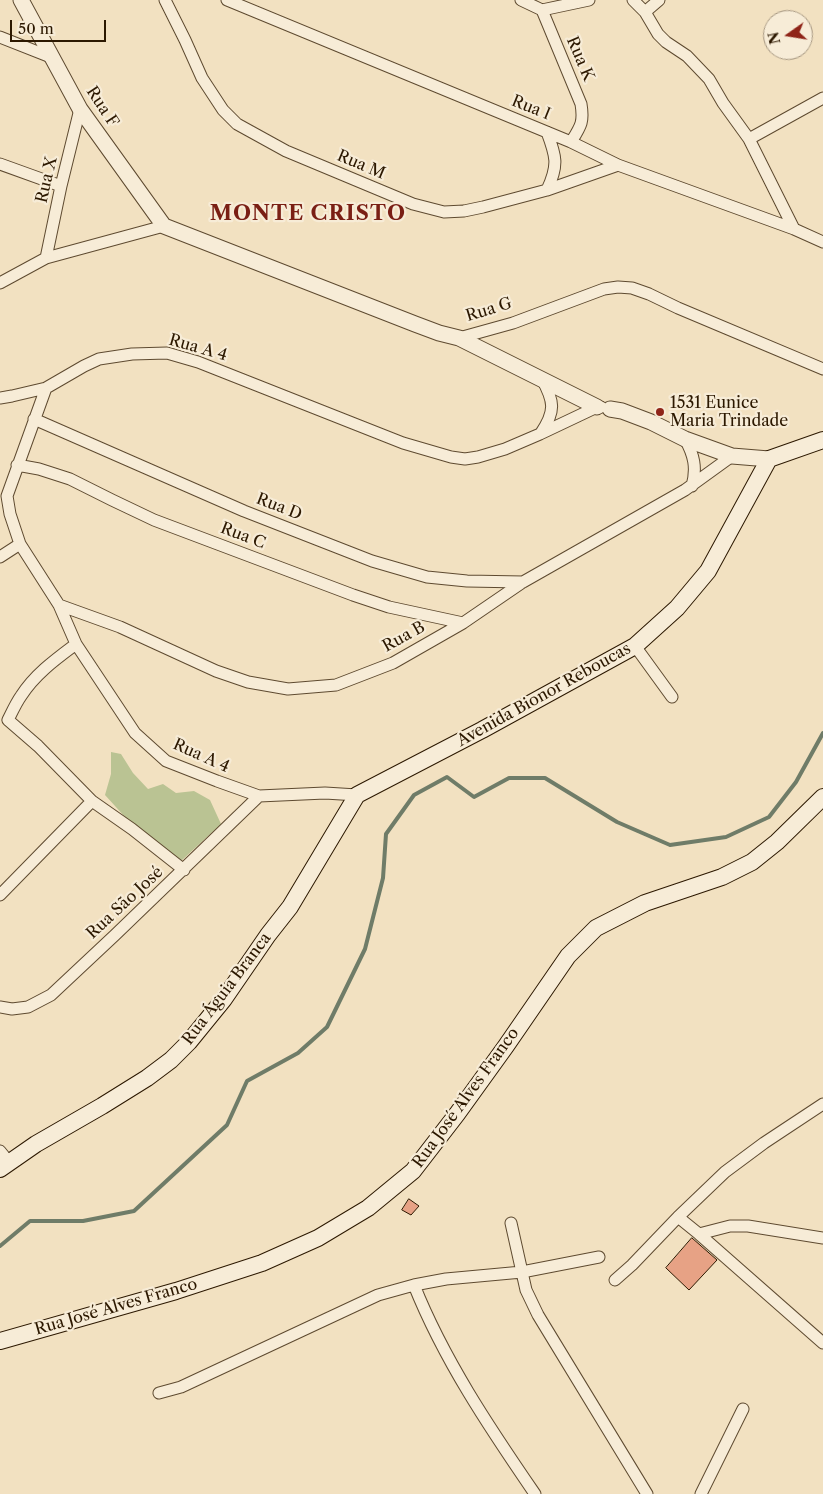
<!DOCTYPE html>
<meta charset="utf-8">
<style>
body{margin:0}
#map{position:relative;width:823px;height:1494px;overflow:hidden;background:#f2e1c1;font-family:"Libre Caslon Text",serif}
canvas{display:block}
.north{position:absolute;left:763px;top:10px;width:50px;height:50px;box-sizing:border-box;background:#f7ecd7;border:1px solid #a69781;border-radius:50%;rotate:257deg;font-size:14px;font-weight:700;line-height:20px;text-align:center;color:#2c1800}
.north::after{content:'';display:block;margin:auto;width:18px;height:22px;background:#8f2418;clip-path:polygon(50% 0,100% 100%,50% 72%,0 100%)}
.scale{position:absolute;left:10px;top:20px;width:96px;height:22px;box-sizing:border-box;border:2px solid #2c1800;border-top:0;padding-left:6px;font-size:15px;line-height:18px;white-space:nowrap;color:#2c1800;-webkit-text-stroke:4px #f7ecd7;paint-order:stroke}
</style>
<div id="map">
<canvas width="823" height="1494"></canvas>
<div class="north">N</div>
<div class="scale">50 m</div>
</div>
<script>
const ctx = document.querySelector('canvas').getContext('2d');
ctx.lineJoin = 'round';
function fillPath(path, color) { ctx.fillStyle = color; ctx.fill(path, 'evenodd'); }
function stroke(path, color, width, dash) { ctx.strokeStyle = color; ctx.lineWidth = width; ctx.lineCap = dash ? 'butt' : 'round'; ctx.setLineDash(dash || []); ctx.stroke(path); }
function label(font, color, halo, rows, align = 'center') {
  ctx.font = font + ' "Libre Caslon Text",serif'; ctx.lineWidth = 4.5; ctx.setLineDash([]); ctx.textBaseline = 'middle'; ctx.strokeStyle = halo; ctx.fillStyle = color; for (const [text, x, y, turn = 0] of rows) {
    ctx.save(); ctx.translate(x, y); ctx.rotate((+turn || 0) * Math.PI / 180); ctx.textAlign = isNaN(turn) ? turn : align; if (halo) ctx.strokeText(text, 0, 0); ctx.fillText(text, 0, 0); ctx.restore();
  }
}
fillPath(new Path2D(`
 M 111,752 L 121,754 L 133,773 L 148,789 L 163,784 L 176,793 L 194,791 L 210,800 L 221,824 L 181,861 L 125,817 L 105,795 L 111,774 Z`), '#bac393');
stroke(new Path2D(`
 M 0,1246 L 30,1221 L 83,1221 L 134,1211 L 227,1125 L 247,1081 L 298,1053 L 327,1027 L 365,949 L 383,878 L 386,834 L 414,795 L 447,777 L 474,797 L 509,778 L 545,778 L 617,822 L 670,845 L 726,837 L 769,817 L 796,782 L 823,733`), '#6f7c68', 4);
const building = new Path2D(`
 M 409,1199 L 419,1206 L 411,1215 L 402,1210 Z
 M 692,1238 L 717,1260 L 689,1290 L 666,1268 Z`);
fillPath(building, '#e7a285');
stroke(building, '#2c1800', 1);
const minor = new Path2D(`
 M 165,0 L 185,40 L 202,78 L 223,110 L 237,124 L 286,151 L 413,204 L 444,212 L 464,211 L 483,207 L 547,190 L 618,165
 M 227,0 L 571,142 L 618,165 L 794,229 L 823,242
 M 521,0 L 542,10 L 581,104 C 584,122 581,126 571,142
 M 633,0 L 645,12 L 658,34 L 666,42 L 687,56 L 709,79 L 723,103 L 749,139 L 794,229
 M 542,10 L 589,0
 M 645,12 L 659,0
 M 0,37 L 53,58
 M 547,132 C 556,156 559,165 547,190
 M 749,139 L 823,98
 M 0,164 L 61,186
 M 46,258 L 61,186 L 80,109
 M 0,283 L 46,258 L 164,226
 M 459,338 L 513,323 L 604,289 L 618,287 L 632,288 L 649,294 L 678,308 L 823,369
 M 0,398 L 12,396 L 46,388
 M 34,419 L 244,511 L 372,561 L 427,577 L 467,581 L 523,582
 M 541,433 C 556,411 554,401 542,379
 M 685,439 C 694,455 697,468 692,486
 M 17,465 L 39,469 L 70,479 L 112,500 L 154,520 L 353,595 L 389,607 L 463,623
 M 0,557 L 20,544
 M 59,605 L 120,627 L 216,671 L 248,682 L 288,689 L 336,685 L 393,663 L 463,623 L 523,582 L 685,490 L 732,456
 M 76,644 C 56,659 35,674 21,696 C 16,703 12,712 8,720 L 38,746 L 92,801
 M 635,646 L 672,697
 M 357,795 L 325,793 L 259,796 L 217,781 L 166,761 L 135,733 L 76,644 L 59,605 L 20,544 L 10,514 L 7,496 L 46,388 L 84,366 L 99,359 L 132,354 L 167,353 L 198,362 L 403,443 L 451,457 L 465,459 L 478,457 L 505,449 L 540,434 L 597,407 L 601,407
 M 0,895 L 92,801 L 132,829 L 184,870
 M 0,1007 L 12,1009 L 28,1007 L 51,995 L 115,935 L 259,796
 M 823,1104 L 764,1143 L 725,1172 L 678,1217 L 699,1234 L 823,1343
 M 0,1151 L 9,1162
 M 511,1223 L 526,1290 L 538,1315 L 647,1494
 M 699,1234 L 730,1226 L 748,1226 L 823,1238
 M 615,1280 L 632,1265 L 678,1217
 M 414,1285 C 444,1360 489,1427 535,1494
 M 159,1393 L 181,1387 L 378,1295 L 414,1285 L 446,1279 L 522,1272 L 599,1257
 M 701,1494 L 743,1409`);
const tertiary = new Path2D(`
 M 21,0 L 80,109 L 164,226 L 415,324 L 439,333 L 459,338 L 597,407
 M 610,409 L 622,411 L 651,422 L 685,439 L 732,456 L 769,459`);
const secondary = new Path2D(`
 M 0,1169 L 36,1144 L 102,1106 L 147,1078 L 171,1060 L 189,1042 L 224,999 L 268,935 L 290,907 L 357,795 L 482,730 L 635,646 L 677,608 L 708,571 L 769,459 L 823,440
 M 0,1341 L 176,1291 L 262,1263 L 318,1238 L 368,1208 L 413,1171 L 457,1114 L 506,1046 L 568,956 L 596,928 L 645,903 L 722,877 L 752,862 L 777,842 L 823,797`);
stroke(minor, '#5e4a30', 13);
stroke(tertiary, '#5e4a30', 17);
stroke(secondary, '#2c1800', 18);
stroke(minor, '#f7ecd7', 11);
stroke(tertiary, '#f7ecd7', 15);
stroke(secondary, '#f7ecd7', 16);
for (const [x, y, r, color] of [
 [660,412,5,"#8f2418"]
]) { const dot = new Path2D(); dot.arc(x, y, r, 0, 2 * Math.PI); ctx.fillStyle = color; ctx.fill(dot); stroke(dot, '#f7ecd7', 2); }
label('16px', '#2c1800', '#f7ecd7', [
 ["Rua K",580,59,67],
 ["Rua F",102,107,57],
 ["Rua I",531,108,22],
 ["Rua M",361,165,23],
 ["Rua X",47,180,-77],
 ["Rua G",489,310,-17],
 ["Rua A 4",198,348,16],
 ["Rua D",279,507,21],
 ["Rua C",243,536,21],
 ["Rua B",404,637,-29],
 ["Avenida Bionor Reboucas",544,695,-29],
 ["Rua A 4",201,756,24],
 ["Rua São José",125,903,-43],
 ["Rua Águia Branca",227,989,-53],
 ["Rua José Alves Franco",466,1098,-54],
 ["Rua José Alves Franco",116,1307,-16]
]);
label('16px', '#2c1800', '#f7ecd7', [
 ["1531 Eunice",670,403],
 ["Maria Trindade",670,421]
], 'left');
ctx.letterSpacing = '1px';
label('bold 21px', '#7a1f14', '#f7ecd7', [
 ["MONTE CRISTO",308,214]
]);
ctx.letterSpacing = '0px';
</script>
